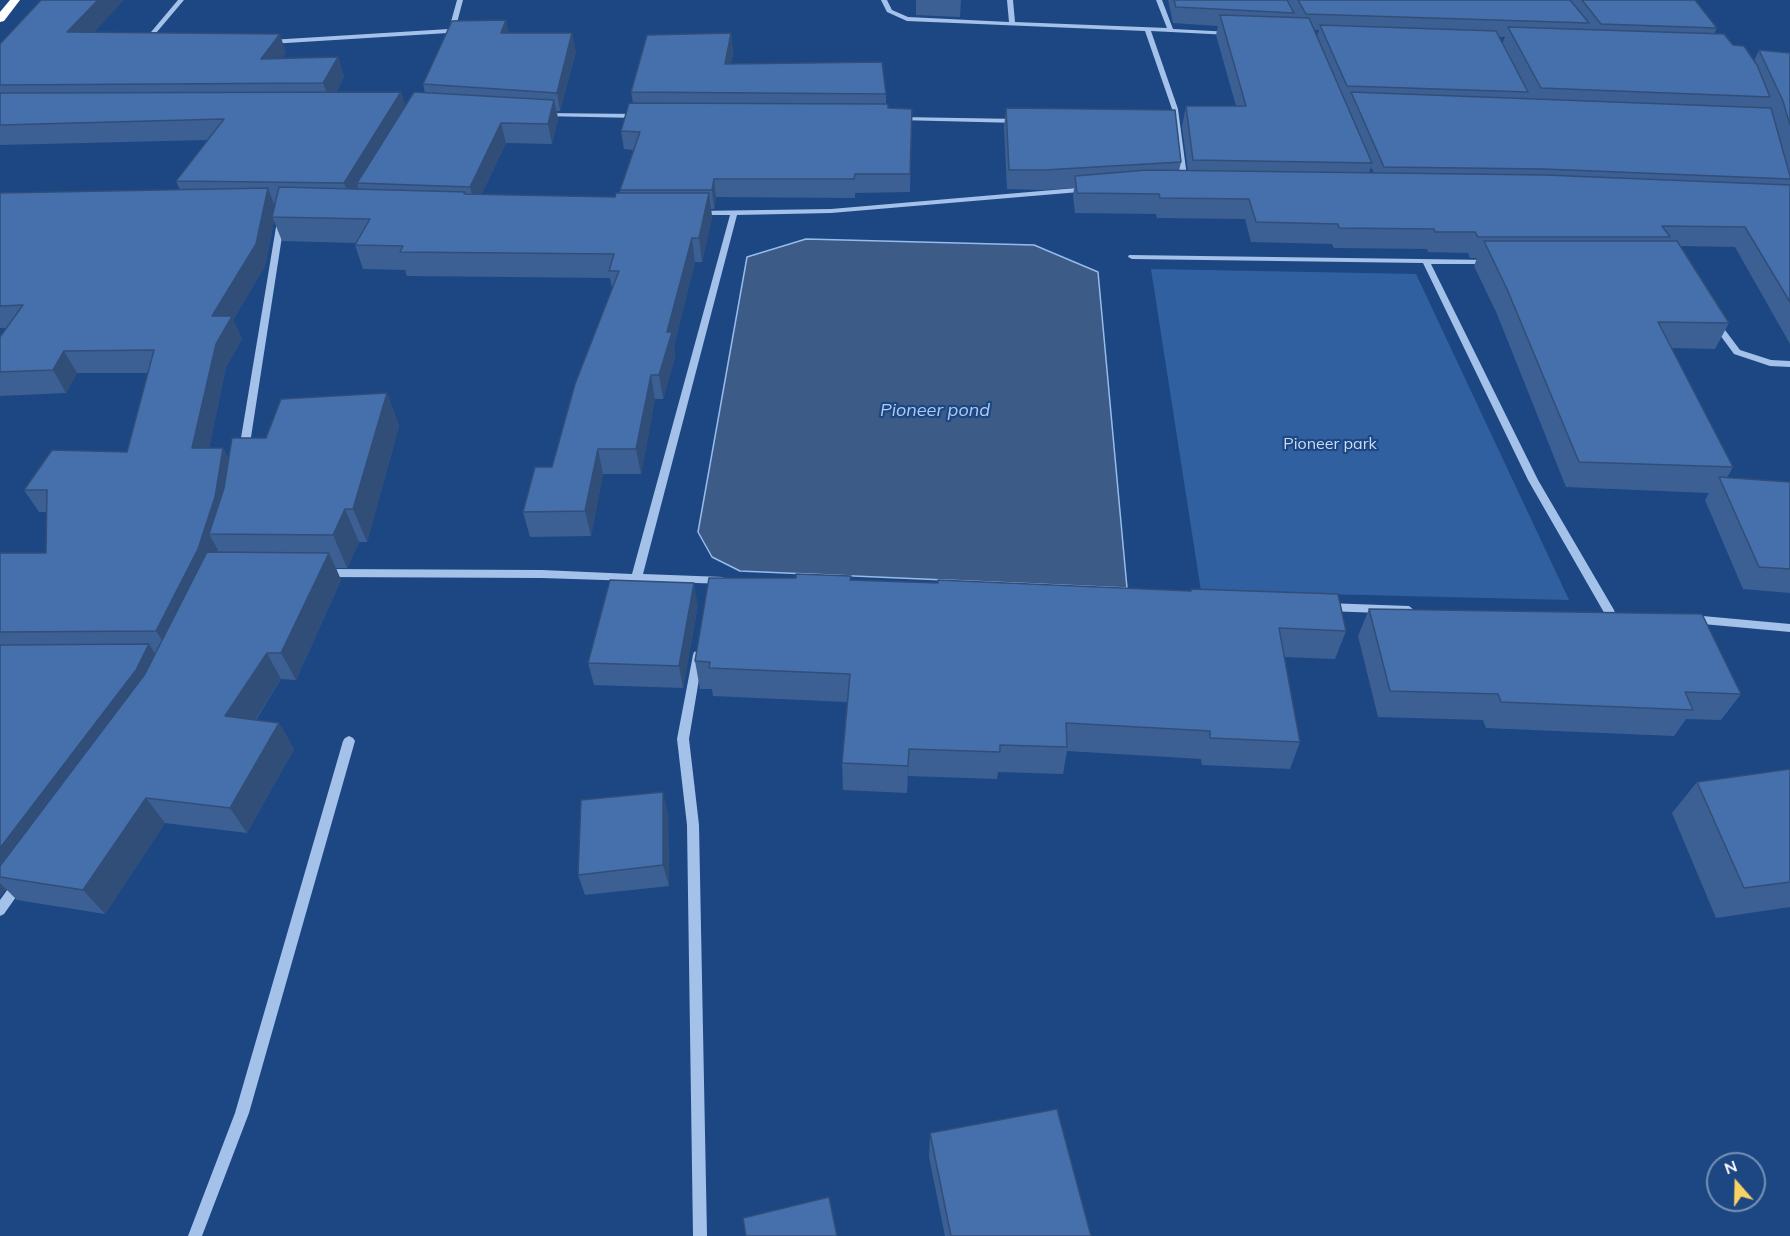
<!DOCTYPE html>
<style>
body{margin:0}
#map{position:relative;width:1790px;height:1236px;overflow:hidden;background:#1d4783;font-family:Mulish,sans-serif}
canvas{display:block}
.north{position:absolute;left:1706px;top:1152px;width:60px;height:60px;box-sizing:border-box;background:#1d4783;border:2px solid #7791b5;border-radius:50%;rotate:340deg;font-size:16px;font-weight:700;line-height:24px;text-align:center;color:#fff}
.north::after{content:'';display:block;margin:auto;width:21px;height:27px;background:#f9d262;clip-path:polygon(50% 0,100% 100%,50% 72%,0 100%)}
</style>
<div id="map">
<canvas width="1790" height="1236"></canvas>
<div class="north">N</div>
</div>
<script>
const ctx = document.querySelector('canvas').getContext('2d');
ctx.lineJoin = 'round';
function fillPath(path, color) { ctx.fillStyle = color; ctx.fill(path, 'evenodd'); }
function stroke(path, color, width, dash) { ctx.strokeStyle = color; ctx.lineWidth = width; ctx.lineCap = dash ? 'butt' : 'round'; ctx.setLineDash(dash || []); ctx.stroke(path); }
function label(font, color, halo, rows, align = 'center') {
  ctx.font = font + ' Mulish,sans-serif'; ctx.lineWidth = 4.5; ctx.setLineDash([]); ctx.textBaseline = 'middle'; ctx.strokeStyle = halo; ctx.fillStyle = color; for (const [text, x, y, turn = 0] of rows) {
    ctx.save(); ctx.translate(x, y); ctx.rotate((+turn || 0) * Math.PI / 180); ctx.textAlign = isNaN(turn) ? turn : align; if (halo) ctx.strokeText(text, 0, 0); ctx.fillText(text, 0, 0); ctx.restore();
  }
}
fillPath(new Path2D(`
 M 1151,269 L 1416,274 L 1569,600 L 1201,591 Z`), '#3160a1');
const water = new Path2D(`
 M 806,239 L 1034,245 L 1098,272 L 1127,588 L 740,571 L 712,557 L 698,532 L 747,257 Z`);
fillPath(water, '#3c5b86');
stroke(water, '#97bceb', 1.5);
fillPath(new Path2D(`
 M 178,0 L 184,0 L 151,39 L 149,45 L 145,45 L 146,38 Z
 M 457,0 L 463,0 L 454,34 L 451,36 L 448,33 L 270,44 L 267,42 L 270,40 L 449,29 Z
 M 881,0 L 887,0 L 892,10 L 908,17 L 1009,22 L 1007,0 L 1013,0 L 1015,22 L 1167,28 L 1156,0 L 1162,0 L 1173,29 L 1232,32 L 1233,33 L 1230,35 L 1151,31 L 1178,109 L 1188,184 L 1184,186 L 1180,184 L 1172,109 L 1145,31 L 907,21 L 887,12 Z
 M 543,113 L 638,114 L 641,116 L 638,118 L 541,116 L 541,114 Z
 M 900,117 L 1019,119 L 1022,121 L 1019,123 L 898,120 L 897,119 Z
 M 1088,187 L 1091,187 L 1091,191 L 831,213 L 737,215 L 643,574 L 723,577 L 728,581 L 727,584 L 542,578 L 325,577 L 320,573 L 325,569 L 542,570 L 632,574 L 730,215 L 699,215 L 695,213 L 696,211 L 831,209 Z
 M 278,215 L 285,217 L 249,450 L 244,453 L 239,450 Z
 M 1129,255 L 1491,260 L 1491,264 L 1431,264 L 1538,480 L 1614,610 L 1615,613 L 1614,616 L 1606,616 L 1528,480 L 1423,263 L 1132,259 L 1128,257 Z
 M 1716,321 L 1719,322 L 1740,350 L 1771,360 L 1790,361 L 1790,367 L 1770,366 L 1734,354 L 1712,324 Z
 M 1326,603 L 1409,606 L 1414,610 L 1409,614 L 1326,611 L 1321,607 Z
 M 1692,615 L 1790,624 L 1790,632 L 1692,623 L 1687,619 Z
 M 698,651 L 702,652 L 703,655 L 689,739 L 699,825 L 707,1236 L 693,1236 L 687,825 L 677,739 L 693,655 L 694,652 Z
 M 349,736 L 353,738 L 355,741 L 249,1113 L 202,1236 L 188,1236 L 235,1113 L 343,741 L 345,738 Z
 M 19,878 L 23,879 L 25,883 L 23,887 L 4,914 L 0,916 L 0,900 L 15,879 Z`), '#a4c1ea');
fillPath(new Path2D(`
 M 10,0 L 20,0 L 4,21 L 0,22 L 0,12 Z`), '#fff');
fillPath(new Path2D(`
 M 916,0 L 961,0 L 960,17 L 916,15 Z
 M 1168,0 L 1695,0 L 1717,28 L 1714,34 L 1733,45 L 1754,61 L 1759,50 L 1790,53 L 1790,344 L 1735,247 L 1681,246 L 1729,323 L 1715,349 L 1671,348 L 1733,467 L 1727,478 L 1790,482 L 1790,593 L 1743,589 L 1705,500 L 1709,493 L 1566,487 L 1497,314 L 1474,266 L 1477,258 L 1470,258 L 1468,253 L 1428,252 L 1427,249 L 1334,248 L 1332,244 L 1251,242 L 1245,219 L 1157,218 L 1156,214 L 1075,213 L 1073,196 L 1074,188 L 1043,190 L 1007,189 L 1004,127 L 1006,108 L 1181,162 L 1179,171 L 1188,171 L 1182,127 L 1186,106 L 1236,106 L 1216,35 L 1218,26 L 1173,23 ZM 1314,30 L 1319,30 L 1317,36 ZM 1499,37 L 1505,37 L 1502,44 ZM 1371,167 L 1374,173 L 1369,173 Z
 M 506,20 L 508,33 L 576,51 L 560,111 L 557,111 L 558,119 L 552,144 L 506,143 L 481,195 L 615,197 L 620,193 L 620,190 L 633,150 L 624,149 L 621,131 L 633,103 L 631,92 L 731,33 L 733,53 L 731,64 L 886,94 L 886,104 L 888,108 L 912,109 L 910,192 L 855,193 L 855,198 L 716,197 L 714,209 L 711,209 L 712,217 L 702,262 L 695,262 L 674,346 L 675,357 L 663,399 L 655,399 L 641,474 L 603,474 L 591,536 L 530,537 L 523,512 L 552,467 L 612,288 L 610,278 L 407,276 L 405,270 L 363,269 L 355,245 L 356,243 L 282,241 L 274,221 L 265,266 L 233,320 L 242,339 L 226,367 L 209,448 L 223,448 L 229,460 L 266,438 L 387,393 L 399,426 L 367,542 L 359,542 L 347,568 L 336,568 L 341,580 L 296,680 L 281,679 L 256,720 L 279,723 L 294,749 L 247,833 L 165,823 L 105,914 L 17,900 L 6,889 L 0,896 L 0,553 L 46,553 L 46,512 L 39,512 L 24,490 L 127,452 L 148,373 L 77,373 L 66,393 L 0,396 L 0,337 L 6,328 L 0,328 L 0,193 L 180,190 L 176,181 L 208,140 L 0,145 L 0,44 L 94,33 L 286,53 L 282,58 L 338,57 L 344,77 L 336,92 L 401,92 L 405,105 L 425,93 L 423,84 Z
 M 851,580 L 1190,591 L 1191,589 L 1346,631 L 1335,659 L 1284,657 L 1300,742 L 1290,769 L 1202,765 L 1201,759 L 1067,751 L 1063,774 L 998,772 L 997,779 L 908,776 L 907,793 L 843,790 L 842,763 L 847,702 L 713,696 L 712,689 L 700,689 L 695,661 Z
 M 698,605 L 683,688 L 594,685 L 588,663 Z
 M 1369,609 L 1741,694 L 1721,720 L 1686,719 L 1674,736 L 1486,728 L 1483,720 L 1378,717 L 1358,636 Z
 M 1790,769 L 1790,907 L 1716,918 L 1672,813 L 1697,782 Z
 M 668,813 L 669,886 L 585,895 L 578,875 Z
 M 930,1133 L 1091,1236 L 945,1236 L 929,1157 Z`), '#3c6094');
fillPath(new Path2D(`
 M 98,0 L 124,0 L 76,52 L 67,32 Z
 M 506,20 L 510,38 L 501,33 Z
 M 572,33 L 576,51 L 560,111 L 557,93 Z
 M 731,33 L 733,53 L 727,84 L 725,64 Z
 M 280,34 L 286,53 L 268,78 L 261,59 Z
 M 338,57 L 344,77 L 330,102 L 323,83 Z
 M 401,92 L 407,111 L 357,183 L 359,190 L 351,204 L 344,183 Z
 M 554,100 L 558,119 L 552,144 L 548,124 Z
 M 501,123 L 506,143 L 475,207 L 470,187 Z
 M 714,179 L 716,197 L 714,209 L 712,190 Z
 M 268,188 L 276,210 L 272,217 L 274,221 L 265,266 L 233,320 L 242,339 L 226,367 L 204,471 L 192,448 L 212,316 Z
 M 709,193 L 712,217 L 702,262 L 699,238 Z
 M 692,238 L 695,262 L 674,346 L 675,357 L 663,399 L 659,375 L 667,332 Z
 M 64,351 L 77,373 L 66,393 L 53,370 Z
 M 651,375 L 655,399 L 641,474 L 636,449 Z
 M 387,393 L 399,426 L 367,542 L 353,509 Z
 M 223,448 L 234,471 L 209,534 L 218,550 L 211,572 L 171,654 L 156,631 Z
 M 598,449 L 603,474 L 591,536 L 585,511 Z
 M 345,509 L 359,542 L 347,568 L 333,535 Z
 M 329,553 L 341,580 L 296,680 L 281,653 Z
 M 694,583 L 698,605 L 683,688 L 679,666 Z
 M 149,644 L 163,666 L 0,877 L 0,848 Z
 M 267,653 L 281,679 L 241,742 L 225,716 Z
 M 279,723 L 294,749 L 247,833 L 230,808 Z
 M 909,749 L 908,776 L 907,793 L 908,766 Z
 M 663,792 L 668,813 L 669,886 L 663,865 Z
 M 146,798 L 165,823 L 105,914 L 83,890 Z
 M 0,883 L 6,889 L 0,896 Z`), '#314e78');
const building = new Path2D(`
 M 41,0 L 98,0 L 67,32 L 280,34 L 261,59 L 338,57 L 323,83 L 0,85 L 0,44 Z
 M 1174,0 L 1287,0 L 1294,13 L 1176,7 Z
 M 1298,0 L 1570,0 L 1589,23 L 1306,14 Z
 M 1582,0 L 1695,0 L 1717,28 L 1601,24 Z
 M 1220,15 L 1309,18 L 1372,163 L 1193,160 L 1186,106 L 1246,106 Z
 M 506,20 L 501,33 L 572,33 L 557,93 L 423,84 L 452,21 Z
 M 1320,25 L 1496,31 L 1528,92 L 1347,86 Z
 M 1508,27 L 1724,34 L 1733,45 L 1744,46 L 1757,65 L 1770,97 L 1541,88 Z
 M 731,33 L 725,64 L 882,62 L 886,94 L 631,92 L 647,35 Z
 M 1759,50 L 1790,53 L 1790,125 L 1783,101 Z
 M 401,92 L 344,183 L 176,181 L 224,119 L 0,125 L 0,93 Z
 M 414,92 L 554,100 L 548,124 L 501,123 L 470,187 L 357,183 Z
 M 1351,92 L 1771,108 L 1790,176 L 1790,179 L 1544,169 L 1384,167 Z
 M 629,103 L 888,104 L 888,108 L 912,109 L 910,174 L 855,174 L 854,179 L 714,179 L 712,190 L 620,190 L 640,132 L 621,131 Z
 M 1006,108 L 1175,110 L 1181,162 L 1044,170 L 1009,170 Z
 M 1147,170 L 1545,175 L 1790,185 L 1790,302 L 1745,227 L 1662,226 L 1670,237 L 1478,237 L 1475,232 L 1435,232 L 1434,229 L 1339,228 L 1338,224 L 1256,222 L 1249,199 L 1160,198 L 1159,194 L 1077,193 L 1075,176 Z
 M 279,187 L 465,192 L 464,194 L 615,197 L 616,193 L 709,193 L 699,238 L 692,238 L 667,332 L 672,332 L 659,375 L 651,375 L 636,449 L 598,449 L 585,511 L 523,512 L 535,467 L 552,467 L 575,384 L 619,271 L 609,271 L 614,254 L 400,252 L 403,246 L 355,245 L 370,219 L 272,217 Z
 M 268,188 L 256,244 L 212,316 L 232,316 L 216,344 L 192,448 L 223,448 L 215,497 L 198,549 L 156,631 L 0,632 L 0,553 L 46,553 L 47,490 L 24,490 L 52,450 L 127,452 L 154,350 L 64,351 L 53,370 L 0,372 L 0,337 L 23,305 L 0,306 L 0,193 Z
 M 1484,241 L 1677,241 L 1729,323 L 1658,322 L 1733,467 L 1579,462 L 1507,289 Z
 M 387,393 L 353,509 L 345,509 L 333,535 L 209,534 L 224,488 L 232,438 L 266,438 L 281,399 Z
 M 1719,477 L 1790,482 L 1790,569 L 1759,567 Z
 M 207,552 L 329,553 L 281,653 L 267,653 L 225,716 L 279,723 L 230,808 L 146,798 L 83,890 L 0,877 L 0,866 L 145,674 Z
 M 796,574 L 851,576 L 850,580 L 938,583 L 938,580 L 1191,591 L 1191,589 L 1338,594 L 1346,631 L 1279,628 L 1300,742 L 1210,738 L 1210,731 L 1066,723 L 1067,747 L 1000,745 L 1000,752 L 909,749 L 908,766 L 842,763 L 850,674 L 709,668 L 710,662 L 695,661 L 709,578 L 796,578 Z
 M 610,580 L 694,583 L 679,666 L 588,663 Z
 M 1369,609 L 1702,614 L 1741,694 L 1685,692 L 1693,710 L 1501,702 L 1498,694 L 1390,691 Z
 M 149,644 L 136,670 L 0,848 L 0,645 Z
 M 1790,769 L 1790,882 L 1744,888 L 1697,782 Z
 M 663,792 L 663,865 L 578,875 L 581,800 Z
 M 1057,1109 L 1091,1236 L 951,1236 L 930,1133 Z
 M 829,1197 L 837,1236 L 746,1236 L 743,1218 Z`);
fillPath(building, '#4670ac');
stroke(building, '#314e78', 1.5);
label('16px', '#c8dcf7', '#1d4783', [
 ["Pioneer park",1330,444]
]);
label('italic 18px', '#afcbf1', '#1d4783', [
 ["Pioneer pond",935,411]
]);
</script>
